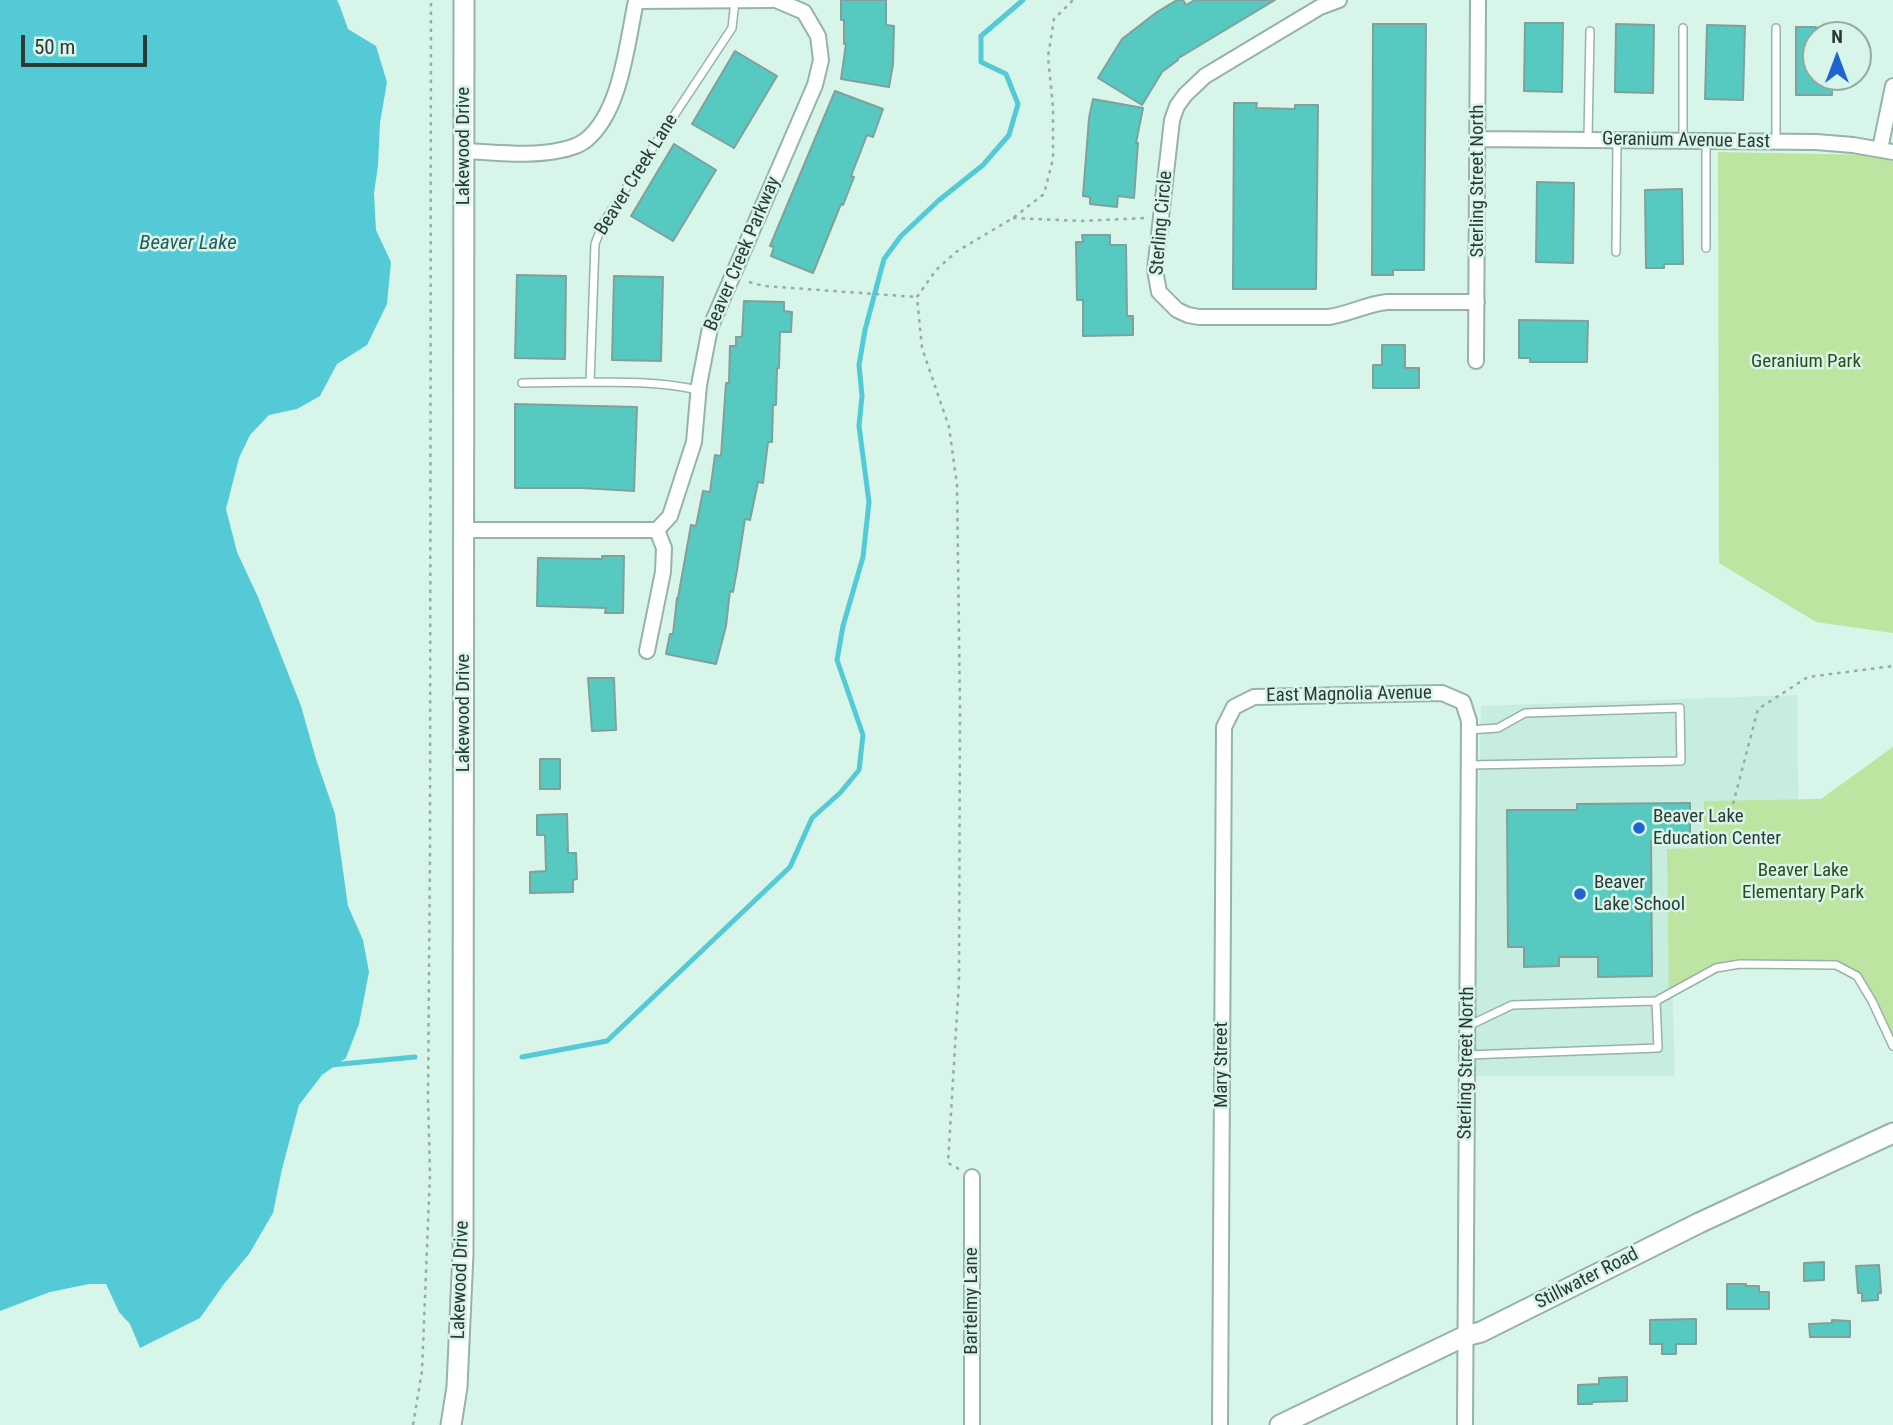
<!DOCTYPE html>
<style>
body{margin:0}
#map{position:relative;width:1893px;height:1425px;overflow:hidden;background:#d7f5e9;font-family:"Roboto Condensed",sans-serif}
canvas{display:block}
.north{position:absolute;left:1802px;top:21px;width:70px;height:70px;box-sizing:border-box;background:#d7f5e9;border:2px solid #93aaa1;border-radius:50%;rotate:0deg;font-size:19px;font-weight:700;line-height:28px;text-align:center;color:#2d3934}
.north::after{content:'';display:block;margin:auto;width:24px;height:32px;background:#1f64cf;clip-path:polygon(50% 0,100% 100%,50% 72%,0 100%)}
.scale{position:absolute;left:21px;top:35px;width:126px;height:32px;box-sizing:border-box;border:4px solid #2d3934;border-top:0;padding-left:9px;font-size:21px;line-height:24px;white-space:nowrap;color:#2d3934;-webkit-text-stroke:5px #d7f5e9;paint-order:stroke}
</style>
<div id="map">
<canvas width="1893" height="1425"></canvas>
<div class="north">N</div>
<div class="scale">50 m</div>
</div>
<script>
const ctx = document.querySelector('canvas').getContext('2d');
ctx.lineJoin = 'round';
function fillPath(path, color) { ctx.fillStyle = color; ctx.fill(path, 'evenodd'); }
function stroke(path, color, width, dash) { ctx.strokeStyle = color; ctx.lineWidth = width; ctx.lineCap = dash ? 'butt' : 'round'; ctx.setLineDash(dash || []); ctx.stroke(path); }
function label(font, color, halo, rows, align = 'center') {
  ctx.font = font + ' "Roboto Condensed",sans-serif'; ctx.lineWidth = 5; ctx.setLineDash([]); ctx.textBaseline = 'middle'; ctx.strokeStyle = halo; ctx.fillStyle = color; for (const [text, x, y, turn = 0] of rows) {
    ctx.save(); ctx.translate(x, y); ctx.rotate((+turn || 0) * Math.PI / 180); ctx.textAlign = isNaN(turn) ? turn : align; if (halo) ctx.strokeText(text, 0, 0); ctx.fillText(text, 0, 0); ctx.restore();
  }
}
fillPath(new Path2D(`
 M 1797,695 L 1800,951 L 1672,981 L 1675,1076 L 1473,1076 L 1481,706 Z`), '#c6eddd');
fillPath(new Path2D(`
 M 1718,152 L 1876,155 L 1893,161 L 1893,633 L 1816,622 L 1719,563 Z
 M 1893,747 L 1893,1044 L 1857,976 L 1836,965 L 1716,968 L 1669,999 L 1667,849 L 1704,848 L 1704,801 L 1821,799 Z`), '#bde4a0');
fillPath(new Path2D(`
 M 0,0 L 337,0 L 339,4 L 348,29 L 376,46 L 387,82 L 380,123 L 378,166 L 374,193 L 376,230 L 391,262 L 387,304 L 367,345 L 337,364 L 320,396 L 297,409 L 269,415 L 250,435 L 239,458 L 226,509 L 237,552 L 258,597 L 301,706 L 316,759 L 335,814 L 348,906 L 363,940 L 369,972 L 359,1024 L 346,1058 L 322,1075 L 299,1105 L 282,1169 L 273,1213 L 249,1254 L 224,1284 L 200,1318 L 140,1348 L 130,1324 L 119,1312 L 106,1284 L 89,1284 L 50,1292 L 0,1311 Z`), '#54cad6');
stroke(new Path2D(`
 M 522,1057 L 607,1041 L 790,867 L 812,818 L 840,793 L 859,770 L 863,735 L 837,660 L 843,626 L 863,557 L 869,502 L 859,426 L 862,396 L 859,365 L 865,330 L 884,259 L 901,236 L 938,201 L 983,165 L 1009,135 L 1018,104 L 1006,74 L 981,62 L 981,36 L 1023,0
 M 331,1065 L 415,1057`), '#54cad6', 5);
const building = new Path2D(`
 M 841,0 L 886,0 L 886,25 L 894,26 L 893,64 L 889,87 L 841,79 L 846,44 L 844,44 L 844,20 L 841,20 Z
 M 1177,0 L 1183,0 L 1186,5 L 1195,0 L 1275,0 L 1177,59 L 1178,60 L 1162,72 L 1142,105 L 1098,78 L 1122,39 L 1157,12 Z
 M 1525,23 L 1563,23 L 1562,92 L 1524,91 Z
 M 1373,24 L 1426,24 L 1424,270 L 1393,270 L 1393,275 L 1372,275 Z
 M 1616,24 L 1654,25 L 1653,93 L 1615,92 Z
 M 1707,25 L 1745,26 L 1743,100 L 1705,99 Z
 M 1796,27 L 1816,27 L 1816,77 L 1832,77 L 1832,95 L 1796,95 Z
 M 735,51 L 777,76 L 734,148 L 692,124 Z
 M 835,91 L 883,109 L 873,137 L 867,135 L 851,176 L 854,177 L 843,205 L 841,204 L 813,273 L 771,256 L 774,247 L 770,246 Z
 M 1093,99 L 1143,108 L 1136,143 L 1138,143 L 1134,198 L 1118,196 L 1117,207 L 1090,204 L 1090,197 L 1083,196 L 1089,118 Z
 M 1234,103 L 1257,103 L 1256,108 L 1295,109 L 1295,105 L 1318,105 L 1316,289 L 1233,289 Z
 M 674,144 L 716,170 L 673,241 L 631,216 Z
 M 1537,182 L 1574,183 L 1573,263 L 1536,262 Z
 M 1682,189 L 1683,264 L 1664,264 L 1664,268 L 1646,268 L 1645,190 Z
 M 1082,235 L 1110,235 L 1110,245 L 1126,245 L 1127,316 L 1133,316 L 1133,335 L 1083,336 L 1083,300 L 1077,300 L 1076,242 L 1083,242 Z
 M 517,275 L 566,276 L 565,359 L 515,358 Z
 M 614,276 L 663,277 L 661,361 L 612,360 Z
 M 744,301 L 784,302 L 784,311 L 792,312 L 791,332 L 780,332 L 779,368 L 777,368 L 776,405 L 773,405 L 772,442 L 768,442 L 763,483 L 758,482 L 750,520 L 745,519 L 737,570 L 733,592 L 730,591 L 726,626 L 716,664 L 666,654 L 670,634 L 673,634 L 677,598 L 678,598 L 691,525 L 696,526 L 703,491 L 710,492 L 715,455 L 721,456 L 726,383 L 729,383 L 730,346 L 736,346 L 736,337 L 742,337 Z
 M 1519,320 L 1588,321 L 1587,362 L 1530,362 L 1530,358 L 1519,358 Z
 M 1382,345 L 1405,345 L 1405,368 L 1419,368 L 1419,388 L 1373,388 L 1373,365 L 1382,365 Z
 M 515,404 L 637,407 L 634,491 L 582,488 L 515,488 Z
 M 602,556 L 624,556 L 623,613 L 605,613 L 606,608 L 537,606 L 538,558 L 602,559 Z
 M 588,678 L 614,678 L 616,730 L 592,731 Z
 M 540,759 L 560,759 L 560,789 L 540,789 Z
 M 1690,803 L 1690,840 L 1651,840 L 1652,976 L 1598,977 L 1598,957 L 1559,957 L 1559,966 L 1524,967 L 1524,947 L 1508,947 L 1507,810 L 1577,810 L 1577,804 Z
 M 567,814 L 568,853 L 576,853 L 577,879 L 573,880 L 573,892 L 530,893 L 530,872 L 546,871 L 545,835 L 537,835 L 537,815 Z
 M 1824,1262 L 1824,1280 L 1804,1281 L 1804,1263 Z
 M 1879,1265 L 1881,1293 L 1878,1293 L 1878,1300 L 1862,1301 L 1862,1293 L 1858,1293 L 1856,1266 Z
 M 1727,1284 L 1746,1284 L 1746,1286 L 1759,1286 L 1759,1292 L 1769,1292 L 1769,1309 L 1727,1309 Z
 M 1696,1319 L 1696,1344 L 1676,1344 L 1676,1354 L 1662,1354 L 1662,1344 L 1650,1344 L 1650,1320 Z
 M 1832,1320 L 1850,1321 L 1850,1337 L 1810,1337 L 1809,1324 L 1832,1323 Z
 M 1627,1377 L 1627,1401 L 1592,1402 L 1592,1404 L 1578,1404 L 1578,1385 L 1599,1384 L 1599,1378 Z`);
fillPath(building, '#56cac0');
stroke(building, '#81a09c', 2);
const lane = new Path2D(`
 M 1683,28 L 1683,140
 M 1776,28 L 1776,141
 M 1588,139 L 1590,31
 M 1706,141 L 1706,248
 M 1616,252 L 1617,140
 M 522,383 L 590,382
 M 698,390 C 663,382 626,382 590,382 L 595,244 L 603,223 L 732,28 L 735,1
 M 1469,765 L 1681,761 L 1680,708 L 1525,713 L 1498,728 L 1469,730
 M 1656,1001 L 1716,968 L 1740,964 L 1836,965 L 1857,976 L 1872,1001 L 1893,1046
 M 1467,1055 L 1658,1048 L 1656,1001 L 1512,1005 L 1468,1026`);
const street = new Path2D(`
 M 1339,0 L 1320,7 L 1205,76 L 1185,95 L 1177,106 L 1172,120 L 1155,270 L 1159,292 L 1177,310 L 1188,315 L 1199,317 L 1329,317 C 1349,314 1367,304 1387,302 L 1477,302
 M 1478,139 L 1816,142 L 1853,145 L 1893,152
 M 1880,149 L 1893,86
 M 464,151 C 494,152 532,157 561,150 C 568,149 580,145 586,140 C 621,112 627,43 636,1 L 772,0
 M 1476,361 L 1478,0
 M 464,530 L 657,530 L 670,516 L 694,442 L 699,385 L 710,328 L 815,85 L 821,60 L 818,36 L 804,12 L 776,0
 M 647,651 L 663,572 L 664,548 L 657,530
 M 972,1177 L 972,1425
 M 1220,1425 L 1224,727 L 1234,707 L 1254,697 L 1442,693 L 1463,702 L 1469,721 L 1465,1425`);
const secondary = new Path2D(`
 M 451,1425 L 457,1387 L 463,1253 L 464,0
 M 1280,1425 L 1465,1336 L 1481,1332 L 1699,1223 L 1893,1133`);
stroke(lane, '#97b3a8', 10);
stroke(street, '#97b3a8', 18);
stroke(secondary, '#97b3a8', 23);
stroke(new Path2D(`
 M 1013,218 L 1081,221 L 1146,218
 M 749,282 L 764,286 L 916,297
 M 1733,804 L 1758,709 L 1808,677 L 1893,666
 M 959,1169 L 948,1163 L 959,981 L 960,710 L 957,485 L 949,427 L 922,348 L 917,297 L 936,270 L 956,252 L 1013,218 L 1044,194 L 1053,159 L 1053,107 L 1048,57 L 1054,19 L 1073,0
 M 413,1425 L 422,1371 L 430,1174 L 428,1098 L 430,850 L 431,0`), '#96ada4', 2.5, [3.5, 5]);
stroke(lane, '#fff', 7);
stroke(street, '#fff', 14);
stroke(secondary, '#fff', 19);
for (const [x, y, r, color] of [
 [1639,828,7,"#1f64cf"],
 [1580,894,7,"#1f64cf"]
]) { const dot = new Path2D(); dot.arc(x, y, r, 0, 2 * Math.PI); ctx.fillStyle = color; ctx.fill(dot); stroke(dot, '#d7f5e9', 2.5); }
label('19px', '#2d3934', '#d7f5e9', [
 ["Geranium Avenue East",1686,141,1],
 ["Lakewood Drive",464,146,-90],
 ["Beaver Creek Lane",637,175,-58],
 ["Sterling Street North",1478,181,-90],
 ["Sterling Circle",1162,223,-85],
 ["Beaver Creek Parkway",743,254,-67],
 ["East Magnolia Avenue",1349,695,-1],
 ["Lakewood Drive",464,713,-90],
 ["Sterling Street North",1467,1063,-89],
 ["Mary Street",1222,1065,-90],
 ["Stillwater Road",1587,1279,-27],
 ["Lakewood Drive",461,1280,-88],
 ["Bartelmy Lane",972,1301,-90]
]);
label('19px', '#304a18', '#d7f5e9', [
 ["Geranium Park",1806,362],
 ["Beaver Lake",1803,871],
 ["Elementary Park",1803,893]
]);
label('19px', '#2d3934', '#d7f5e9', [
 ["Beaver Lake",1653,817],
 ["Education Center",1653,839],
 ["Beaver",1594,883],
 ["Lake School",1594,905]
], 'left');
label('italic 21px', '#285b60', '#d7f5e9', [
 ["Beaver Lake",188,244]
]);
</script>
